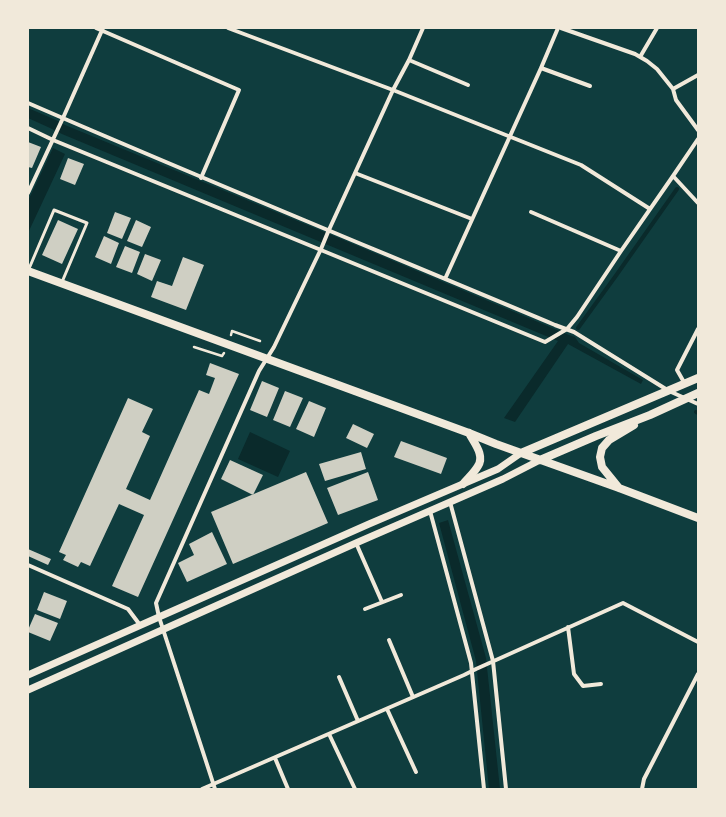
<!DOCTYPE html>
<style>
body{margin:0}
#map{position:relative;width:726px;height:817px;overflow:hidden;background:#0f3d3e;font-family:"IBM Plex Serif",serif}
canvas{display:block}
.frame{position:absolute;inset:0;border:29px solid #f1e9da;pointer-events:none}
</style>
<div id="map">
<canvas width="726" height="817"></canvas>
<div class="frame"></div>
</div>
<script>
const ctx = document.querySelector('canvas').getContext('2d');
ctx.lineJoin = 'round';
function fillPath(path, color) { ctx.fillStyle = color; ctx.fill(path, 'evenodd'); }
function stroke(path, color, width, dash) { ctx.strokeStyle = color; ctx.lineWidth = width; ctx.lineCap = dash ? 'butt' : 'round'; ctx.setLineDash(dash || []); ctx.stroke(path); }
fillPath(new Path2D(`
 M 28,108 L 56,120 L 65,125 L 334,236 L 569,335 L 575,337 L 579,343 L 643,380 L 641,384 L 568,344 L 515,422 L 504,418 L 558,341 L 62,134 L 50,128 L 28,118 Z
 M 53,148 L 65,154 L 28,233 L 28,201 Z
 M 250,432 L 290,451 L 278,477 L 238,459 Z
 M 448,520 L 486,658 L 500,789 L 489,789 L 476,661 L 439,523 Z`), '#0a2a2b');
stroke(new Path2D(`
 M 578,328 L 615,277 L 677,189
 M 696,412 L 698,413`), '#0a2a2b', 4);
fillPath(new Path2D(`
 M 28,142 L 41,147 L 32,168 L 28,167 Z
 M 68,158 L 84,164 L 75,185 L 60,179 Z
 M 115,212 L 131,218 L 122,239 L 107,233 Z
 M 58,220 L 78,229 L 62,264 L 42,255 Z
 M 136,220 L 151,227 L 142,247 L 127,241 Z
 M 104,236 L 119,243 L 111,264 L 95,257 Z
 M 125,246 L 140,252 L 132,273 L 116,267 Z
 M 145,254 L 161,260 L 152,281 L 137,274 Z
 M 183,257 L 204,265 L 186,310 L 151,297 L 157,281 L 172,286 Z
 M 210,363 L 239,374 L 138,597 L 112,586 L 144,515 L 119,504 L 90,566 L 81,562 L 78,567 L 63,560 L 66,555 L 59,552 L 128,398 L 153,409 L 142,432 L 150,436 L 126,489 L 150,500 L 199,390 L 209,394 L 215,378 L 206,375 Z
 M 262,381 L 279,388 L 267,417 L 250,410 Z
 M 285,391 L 303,398 L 290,427 L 273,420 Z
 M 309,401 L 326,408 L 314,437 L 296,429 Z
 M 353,424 L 374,434 L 367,448 L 346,438 Z
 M 401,441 L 447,458 L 441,474 L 394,457 Z
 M 361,452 L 366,469 L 325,481 L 319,464 Z
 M 230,460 L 263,475 L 253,495 L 221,479 Z
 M 306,472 L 328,523 L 233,564 L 211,512 Z
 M 368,472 L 378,500 L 338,515 L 327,488 Z
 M 212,532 L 227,564 L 187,582 L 178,563 L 194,555 L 189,544 Z
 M 28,549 L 51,559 L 48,565 L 28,556 Z
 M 44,592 L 67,601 L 60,619 L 37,610 Z
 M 35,614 L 58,623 L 50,641 L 28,632 L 28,630 Z`), '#cfcfc3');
stroke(new Path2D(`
 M 231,335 L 232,331 L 260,341
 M 194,347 L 222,356 L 224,353`), '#f1e9da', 2.5);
stroke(new Path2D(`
 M 28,271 L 54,210 L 87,223 L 62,282`), '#f1e9da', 3);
stroke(new Path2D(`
 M 96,28 L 239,90 L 201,178
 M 228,28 L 393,90 L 581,165 L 650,209
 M 561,28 L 635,54 L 647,61 L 657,69 L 673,89 L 698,75
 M 640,57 L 657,28
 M 409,60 L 468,85
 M 541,68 L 590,86
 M 673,89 L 676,100 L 698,130
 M 28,103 C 203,179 379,251 555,325 L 574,332 L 669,391 L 698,404
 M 28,128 L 53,140 L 545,342 L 567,329 L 577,317 L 621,251 L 673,176 L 698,139
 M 355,173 L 472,219
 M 673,176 L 698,203
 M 28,193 L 63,118 L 103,28
 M 531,212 L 621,251
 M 445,279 L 541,68 L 558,28
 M 685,384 L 677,370 L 698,329
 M 450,502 L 493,661 L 506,789
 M 430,511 L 471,663 L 484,789
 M 356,543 L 382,602
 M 28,565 L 128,609 L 140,625
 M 365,609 L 401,595
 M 568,627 L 574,674 L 583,686 L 601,684
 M 389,640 L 413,697
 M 339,677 L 358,721
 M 387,709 L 416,772
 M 329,734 L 355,789
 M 275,758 L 288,789
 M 202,789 L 464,675 L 476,669 L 623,603 L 698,642
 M 215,789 L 159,617 L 156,603 L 259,371 L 274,347 L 321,249 L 328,232 L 393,90 L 409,60 L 423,28
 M 642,789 L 644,779 L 698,674`), '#f1e9da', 4);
stroke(new Path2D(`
 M 28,675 L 369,524 L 498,469 L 521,453
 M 28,690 L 356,543 L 503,479 L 540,460`), '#f1e9da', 7);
stroke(new Path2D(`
 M 28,271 L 469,433 L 496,444 L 619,488 L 698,518
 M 521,453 L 698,378
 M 540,460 L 596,436 L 650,415 L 698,393
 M 463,484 C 468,478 474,473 478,466 C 485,455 474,443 469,433
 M 619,488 L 602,467 L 600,457 L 602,448 L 609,440 L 634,425`), '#f1e9da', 8);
</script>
